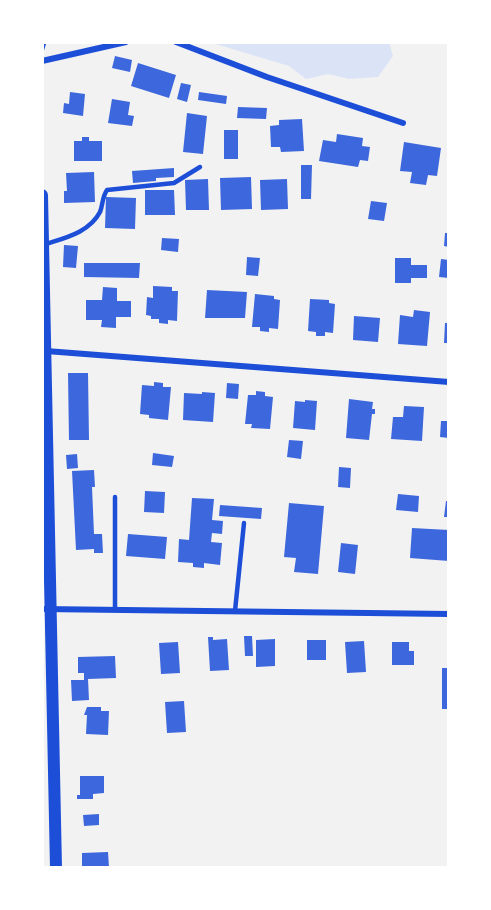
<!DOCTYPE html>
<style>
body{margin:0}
#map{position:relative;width:491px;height:910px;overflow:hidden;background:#f2f2f2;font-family:"DejaVu Sans",sans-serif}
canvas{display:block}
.frame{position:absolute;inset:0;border:44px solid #fff;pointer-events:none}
</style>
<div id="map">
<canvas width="491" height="910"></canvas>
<div class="frame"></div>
</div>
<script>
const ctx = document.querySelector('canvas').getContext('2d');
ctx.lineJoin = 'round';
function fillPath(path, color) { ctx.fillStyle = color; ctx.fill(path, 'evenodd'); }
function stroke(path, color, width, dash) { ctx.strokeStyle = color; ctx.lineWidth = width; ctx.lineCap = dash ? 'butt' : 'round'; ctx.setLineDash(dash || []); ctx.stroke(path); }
fillPath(new Path2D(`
 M 209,42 L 336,44 L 344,42 L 389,42 L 393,56 L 378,77 L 349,79 L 328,74 L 306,79 L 289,66 Z`), '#dbe4f7');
fillPath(new Path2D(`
 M 115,56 L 132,60 L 130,72 L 112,68 Z
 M 138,63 L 176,75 L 169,98 L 131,86 Z
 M 181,83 L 191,85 L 187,102 L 177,99 Z
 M 70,92 L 85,94 L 83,116 L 63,113 L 64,103 L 69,104 Z
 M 199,92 L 227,96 L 226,104 L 198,100 Z
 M 112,99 L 130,102 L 128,115 L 134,116 L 132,126 L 108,123 Z
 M 238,107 L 267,108 L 266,119 L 237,118 Z
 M 187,113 L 207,116 L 203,154 L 183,152 Z
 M 302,119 L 304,151 L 281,152 L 280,147 L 271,147 L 270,126 L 279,125 L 279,120 Z
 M 224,130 L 238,130 L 238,159 L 224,159 Z
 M 337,134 L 363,138 L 362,146 L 370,147 L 368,161 L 360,160 L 358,167 L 319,161 L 323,140 L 336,142 Z
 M 82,137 L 89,137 L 89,141 L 102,141 L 102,161 L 74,161 L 74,141 L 82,141 Z
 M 404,142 L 441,148 L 437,176 L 428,175 L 426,185 L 410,183 L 412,172 L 400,171 Z
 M 301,165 L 312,165 L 311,199 L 301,199 Z
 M 174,168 L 174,177 L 156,178 L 156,181 L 133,183 L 132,171 Z
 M 94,172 L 95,202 L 64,203 L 64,191 L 67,191 L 66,173 Z
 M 251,177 L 252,209 L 221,210 L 220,178 Z
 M 208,179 L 209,210 L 186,210 L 185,180 Z
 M 287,179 L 288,209 L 261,210 L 260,180 Z
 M 145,190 L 174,190 L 175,215 L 145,215 Z
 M 106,197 L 136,198 L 135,229 L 105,228 Z
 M 371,201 L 387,203 L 384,221 L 368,219 Z
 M 445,233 L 449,233 L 449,247 L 444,246 Z
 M 162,238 L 179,239 L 178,252 L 161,250 Z
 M 64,245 L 78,246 L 76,268 L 63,267 Z
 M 247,257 L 260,258 L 258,276 L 246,275 Z
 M 395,258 L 411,258 L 411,265 L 427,265 L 427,278 L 411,278 L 411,283 L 395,283 Z
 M 441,259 L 449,260 L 449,278 L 439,277 Z
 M 84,263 L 140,263 L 139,278 L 84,277 Z
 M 153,286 L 172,287 L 172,291 L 178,291 L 177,321 L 168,320 L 168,324 L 159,323 L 159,319 L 151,319 L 151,316 L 146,315 L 147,297 L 153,298 Z
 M 103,287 L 117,288 L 117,301 L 131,301 L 131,317 L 116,317 L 116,328 L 101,327 L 102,320 L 86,320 L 86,300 L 102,300 Z
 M 207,290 L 247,292 L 245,318 L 205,318 Z
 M 255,294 L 274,296 L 274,299 L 280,300 L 278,329 L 269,328 L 269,332 L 260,331 L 260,327 L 252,327 Z
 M 310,299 L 329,300 L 329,303 L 335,304 L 333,333 L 325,332 L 325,336 L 316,336 L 316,332 L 308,331 Z
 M 414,310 L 430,312 L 427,346 L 398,344 L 400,315 L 413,317 Z
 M 354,316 L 380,318 L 378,342 L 353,340 Z
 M 445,323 L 449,323 L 449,343 L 444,343 Z
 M 68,373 L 88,373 L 89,440 L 69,440 Z
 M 154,382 L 163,383 L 163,387 L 171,387 L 168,420 L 149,418 L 149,415 L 140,414 L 142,385 L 154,386 Z
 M 227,383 L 239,384 L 238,399 L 226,398 Z
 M 256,391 L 265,392 L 265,396 L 273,397 L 270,429 L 251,428 L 252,424 L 245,424 L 248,395 L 256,395 Z
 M 202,392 L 215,393 L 213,422 L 183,420 L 184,393 L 202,394 Z
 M 349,399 L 373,402 L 372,409 L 375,409 L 375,414 L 372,414 L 369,440 L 346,438 Z
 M 305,400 L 317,401 L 315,430 L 293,428 L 295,401 L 305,402 Z
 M 404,406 L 424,407 L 422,441 L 391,439 L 393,417 L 403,417 Z
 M 441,421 L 449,421 L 449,438 L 440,437 Z
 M 289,440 L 303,441 L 301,459 L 287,457 Z
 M 153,453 L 174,456 L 172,467 L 152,465 Z
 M 77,454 L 78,468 L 67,469 L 66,455 Z
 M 339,467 L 351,468 L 350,488 L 338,487 Z
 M 94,470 L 95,487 L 92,487 L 94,534 L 102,534 L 103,553 L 94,553 L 94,549 L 76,550 L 72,471 Z
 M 145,491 L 165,492 L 164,513 L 144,512 Z
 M 398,494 L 419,496 L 418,512 L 396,510 Z
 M 192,498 L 214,499 L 212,520 L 223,521 L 222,534 L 212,533 L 211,542 L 222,543 L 220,565 L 204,563 L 204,568 L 193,567 L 193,563 L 178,562 L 179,539 L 189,540 Z
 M 446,501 L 449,501 L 449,517 L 444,517 Z
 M 289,503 L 324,506 L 318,574 L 294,572 L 296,558 L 284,557 Z
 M 220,505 L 262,508 L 261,519 L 219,516 Z
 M 412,528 L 449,530 L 449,561 L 410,558 Z
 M 128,534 L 167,537 L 165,559 L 126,556 Z
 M 341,543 L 358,545 L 355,574 L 338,572 Z
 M 244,636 L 252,636 L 253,656 L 245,656 Z
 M 208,637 L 213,637 L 213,640 L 227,639 L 229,670 L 210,671 Z
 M 275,639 L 275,666 L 256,667 L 256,640 Z
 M 307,640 L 326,640 L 326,660 L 307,660 Z
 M 364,641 L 366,672 L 347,673 L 345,642 Z
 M 178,642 L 180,673 L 161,674 L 159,643 Z
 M 392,642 L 409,642 L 409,651 L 414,651 L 414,665 L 392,665 Z
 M 115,656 L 116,678 L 88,679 L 89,700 L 72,701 L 71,680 L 84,680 L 84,673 L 78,673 L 78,657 Z
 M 442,668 L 449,668 L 449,709 L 442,709 Z
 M 184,701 L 186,732 L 167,733 L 165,702 Z
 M 87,707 L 101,707 L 101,711 L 109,711 L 108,735 L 86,734 L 87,715 L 84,715 Z
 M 80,776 L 104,776 L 104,793 L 93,794 L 93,799 L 77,799 L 77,795 L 80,795 Z
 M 99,814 L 99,825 L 84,826 L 83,815 Z
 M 108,852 L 109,868 L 82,868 L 82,853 Z`), '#3d67dc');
stroke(new Path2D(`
 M 42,52 L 45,42`), '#1d4ed8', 3);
stroke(new Path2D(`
 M 43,245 C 64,238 89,233 100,212 C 103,205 102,197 107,190 L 174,183 L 200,167
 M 115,609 L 115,497
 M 235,611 L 244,523`), '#1d4ed8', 4.5);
stroke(new Path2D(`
 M 176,42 L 267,77 L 403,123
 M 42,61 L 126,42
 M 46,351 L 449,382
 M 42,609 L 449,614`), '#1d4ed8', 6);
stroke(new Path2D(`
 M 42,195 L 56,868`), '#1d4ed8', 12);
</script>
